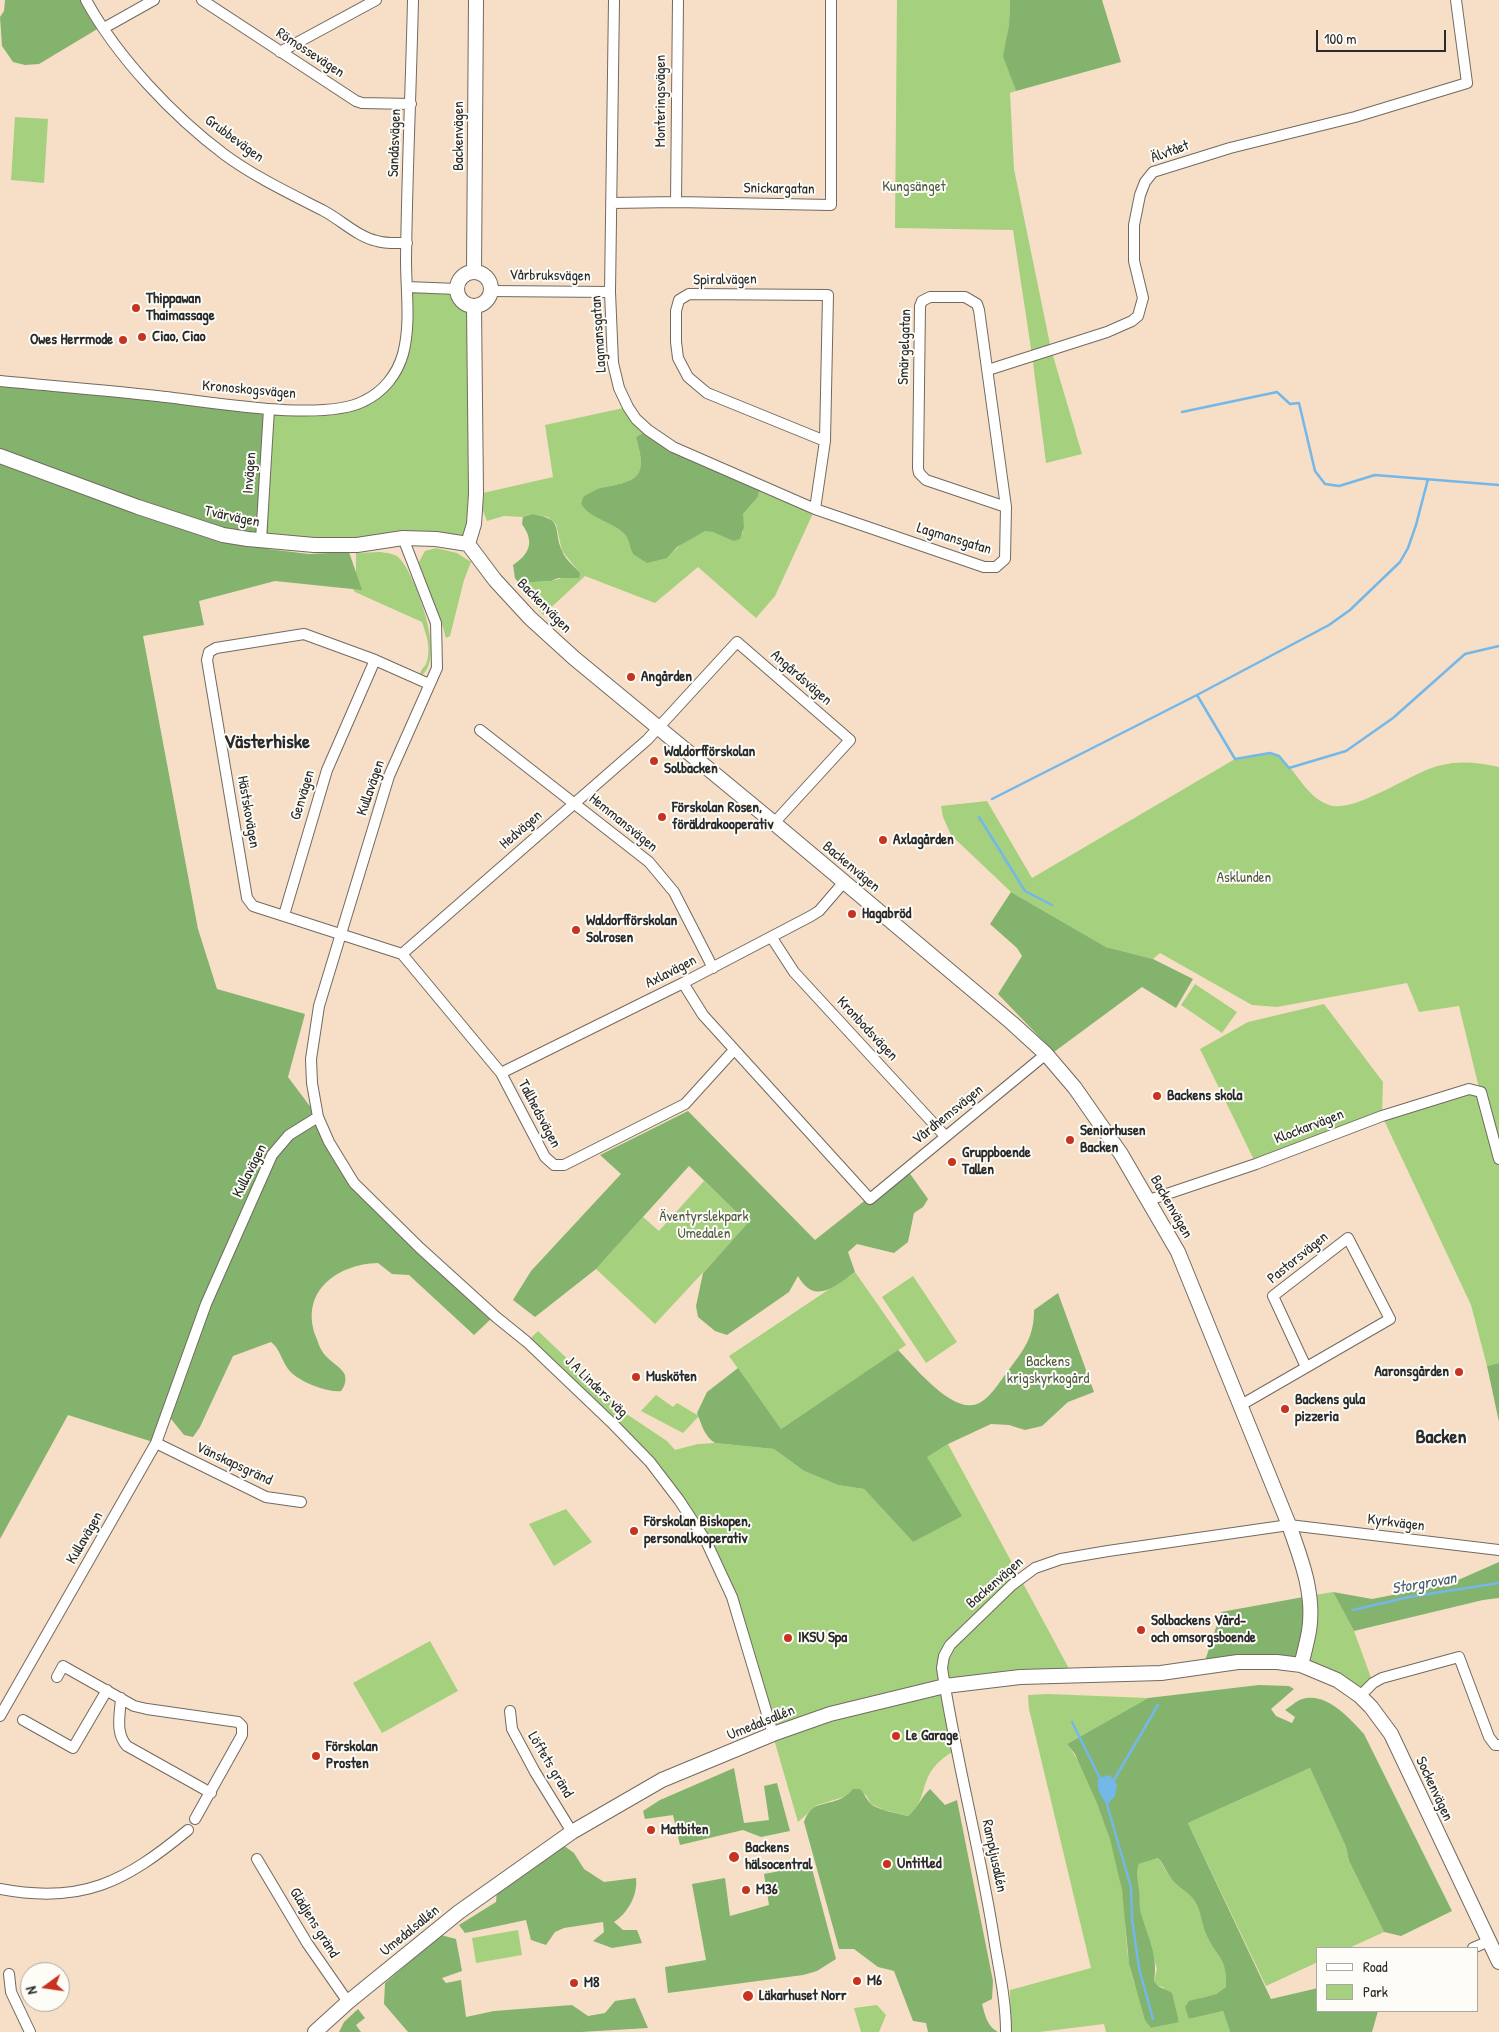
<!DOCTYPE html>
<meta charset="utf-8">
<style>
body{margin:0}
#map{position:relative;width:1499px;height:2032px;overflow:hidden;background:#f6dfc6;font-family:"Patrick Hand",sans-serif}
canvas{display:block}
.legend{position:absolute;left:1316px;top:1947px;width:162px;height:65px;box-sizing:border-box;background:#fdfcf7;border:1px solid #a9a8a5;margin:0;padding:6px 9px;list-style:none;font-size:15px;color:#2b2b2b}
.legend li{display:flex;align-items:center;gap:10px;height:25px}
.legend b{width:25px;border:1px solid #a9a8a5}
.north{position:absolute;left:20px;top:1962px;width:50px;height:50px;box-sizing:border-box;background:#fdfcf7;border:1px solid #a9a8a5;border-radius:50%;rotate:256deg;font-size:14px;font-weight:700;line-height:20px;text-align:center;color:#2b2b2b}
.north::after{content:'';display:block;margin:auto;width:18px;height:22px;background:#c8321e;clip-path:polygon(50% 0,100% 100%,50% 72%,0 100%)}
.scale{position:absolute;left:1316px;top:30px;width:130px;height:22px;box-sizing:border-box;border:2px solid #2b2b2b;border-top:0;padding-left:6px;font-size:15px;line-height:18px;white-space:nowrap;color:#2b2b2b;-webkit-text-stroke:4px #fdfcf7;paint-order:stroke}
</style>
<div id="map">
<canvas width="1499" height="2032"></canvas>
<ul class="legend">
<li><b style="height:6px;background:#fff"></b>Road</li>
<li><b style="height:14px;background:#a5d17e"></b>Park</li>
</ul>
<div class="north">N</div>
<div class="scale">100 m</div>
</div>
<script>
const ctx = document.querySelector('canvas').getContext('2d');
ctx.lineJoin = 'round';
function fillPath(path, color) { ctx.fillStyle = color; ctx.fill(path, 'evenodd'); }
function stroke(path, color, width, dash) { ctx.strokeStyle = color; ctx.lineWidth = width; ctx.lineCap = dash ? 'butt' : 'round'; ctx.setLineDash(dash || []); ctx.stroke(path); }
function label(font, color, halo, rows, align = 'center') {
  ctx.font = font + ' "Patrick Hand",sans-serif'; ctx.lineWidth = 4; ctx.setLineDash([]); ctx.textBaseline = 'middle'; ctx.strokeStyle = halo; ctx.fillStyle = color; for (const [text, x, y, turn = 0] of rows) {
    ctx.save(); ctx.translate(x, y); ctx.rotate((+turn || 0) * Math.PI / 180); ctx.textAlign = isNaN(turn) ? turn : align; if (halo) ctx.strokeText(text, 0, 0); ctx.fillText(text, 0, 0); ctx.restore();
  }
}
fillPath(new Path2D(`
 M 897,0 L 1010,0 L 1009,25 L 1004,56 L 1016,91 L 1010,93 L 1014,169 L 1051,349 L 1082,454 L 1046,463 L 1032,355 L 1013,230 L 895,228 Z
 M 15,117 L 48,119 L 44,183 L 11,180 Z
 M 407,287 L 457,289 L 459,296 L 468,305 L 476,494 L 468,544 L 403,538 L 349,552 L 314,545 L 261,540 L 269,409 L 322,411 L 372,396 L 401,360 Z
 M 628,407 L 648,430 L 636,437 C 638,447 644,462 639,472 C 633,484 612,485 600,488 C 594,490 589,494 583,497 L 581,504 C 590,520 614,521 626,536 C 629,540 630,549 633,554 L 667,558 C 675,549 694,532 707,531 C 715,531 726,538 733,541 L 743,533 L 743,514 L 758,497 L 760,486 L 815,509 L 775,596 L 756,618 L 698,567 L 655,603 L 585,576 L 543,615 L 520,585 L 532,582 L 551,581 L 580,573 L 562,551 L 556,524 L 548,517 L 533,514 L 523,517 L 504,516 L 487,521 L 483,511 L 483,493 L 553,477 L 545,425 Z
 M 436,548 L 457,553 L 471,562 L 464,580 L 450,636 L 446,638 C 440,612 423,588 419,562 L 425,551 Z
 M 379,552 C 387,553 395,553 400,559 C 416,577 445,656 423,674 L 420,674 C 421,668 426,667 427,661 C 431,647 426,634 422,622 L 355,592 L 347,580 L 356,573 L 356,553 Z
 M 1270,753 C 1295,761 1301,795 1329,805 C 1356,814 1412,771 1442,765 C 1460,760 1481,763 1499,767 L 1499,1363 L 1487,1366 L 1471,1305 L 1382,1116 L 1256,1164 L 1200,1049 L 1248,1022 L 1324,1004 L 1383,1082 L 1382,1115 L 1429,1101 L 1480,1092 L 1459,1006 L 1419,1012 L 1407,983 L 1277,1007 L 1252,1005 L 1160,953 L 1153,959 L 1106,947 L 1011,892 L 951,835 L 943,817 L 941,806 L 987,801 L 1032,878 L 1235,759 Z
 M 1195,984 L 1237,1012 L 1222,1033 L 1181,1005 Z
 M 704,1181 L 749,1223 L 655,1324 L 596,1269 L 643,1217 L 659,1231 Z
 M 855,1272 L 906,1345 L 781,1429 L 729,1356 Z
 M 913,1276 L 957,1342 L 926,1363 L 882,1297 Z
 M 538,1331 L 625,1413 L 667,1441 L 675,1450 L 698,1444 L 715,1443 L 774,1449 L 804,1471 L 838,1485 L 864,1489 L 913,1542 L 926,1457 L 948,1444 L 1073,1676 L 945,1686 L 957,1749 C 945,1756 934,1764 928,1777 C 921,1793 923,1803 908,1816 L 884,1810 L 871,1804 L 866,1795 L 854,1789 L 844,1797 L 817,1805 L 798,1822 L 740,1622 L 724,1577 L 650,1462 L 527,1342 Z
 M 656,1395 L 673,1407 L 677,1403 L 699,1416 L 683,1433 L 641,1411 Z
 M 566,1509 L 592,1542 L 554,1566 L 529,1524 Z
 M 1333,1592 L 1354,1631 L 1373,1683 L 1360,1696 L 1301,1665 L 1309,1596 Z
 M 430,1641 L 458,1691 L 382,1733 L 353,1683 Z
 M 1048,1694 L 1148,1698 L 1067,1744 C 1094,1779 1116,1847 1122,1890 C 1126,1914 1125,1939 1129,1963 C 1133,1985 1144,2007 1151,2028 L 1179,2021 L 1163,1987 L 1158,1986 L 1154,1981 L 1157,1969 L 1139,1907 L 1139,1890 L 1135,1873 L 1139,1864 L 1158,1858 C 1164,1865 1168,1877 1175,1883 C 1183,1891 1191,1893 1197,1905 C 1201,1914 1202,1925 1206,1934 C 1216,1958 1227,1955 1226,1987 L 1216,1994 L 1200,1998 L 1189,2019 L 1223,2011 L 1230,2032 L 1106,2032 L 1104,2024 L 1039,2032 L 1011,2032 L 1010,1990 L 1091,1968 L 1029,1709 L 1028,1695 Z
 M 1310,1768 L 1346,1847 L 1349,1861 L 1384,1932 L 1349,1948 L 1318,1948 L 1318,1962 L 1266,1986 L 1188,1823 Z
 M 518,1930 L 522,1955 L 476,1963 L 472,1938 Z
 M 877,2005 L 886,2015 L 879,2032 L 861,2032 L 854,2008 Z`), '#a5d17e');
fillPath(new Path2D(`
 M 5,0 L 84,0 L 99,28 L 39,64 L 25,65 L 13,62 L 2,46 L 0,17 L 4,11 Z
 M 1010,0 L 1102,0 L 1121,62 L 1016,91 L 1003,56 L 1009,25 Z
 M 0,381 L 269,409 L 268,549 L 309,554 L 349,552 L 362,590 L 275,581 L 199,601 L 204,625 L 143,636 L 198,929 L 217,989 L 305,1014 L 288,1077 L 318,1117 L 345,1171 L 494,1316 L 474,1335 L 409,1275 L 392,1274 L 378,1263 C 337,1264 299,1292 316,1337 C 318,1341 319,1347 322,1351 C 327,1360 339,1365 344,1373 C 347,1379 345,1386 341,1391 C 327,1393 297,1381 288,1369 C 281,1359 280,1349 271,1342 L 233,1356 L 200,1427 L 193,1437 L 184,1435 L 167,1414 L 156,1443 L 68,1415 L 0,1539 Z
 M 648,430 L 760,486 L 758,497 L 743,514 L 744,527 L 740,539 L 733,541 L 713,532 L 705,531 L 677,547 L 667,558 L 647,563 L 633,554 C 630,549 629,540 626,536 C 614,521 590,520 581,504 L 583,497 C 588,494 594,490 600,488 C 612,485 633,484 639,472 C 644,462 638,447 636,437 Z
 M 533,514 C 565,520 552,528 562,551 C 565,559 574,566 580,573 L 579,578 L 558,578 L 551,581 L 532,582 L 520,585 L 515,578 L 513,565 C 531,553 534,541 522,524 L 523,517 Z
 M 1011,892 L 1106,947 L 1153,959 L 1193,979 L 1176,1008 L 1142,987 L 1054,1052 L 998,994 L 1022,956 L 1017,948 L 990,924 Z
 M 688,1111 L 815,1240 L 906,1168 L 928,1199 L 923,1207 L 914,1213 L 908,1242 L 894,1253 L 857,1244 L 848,1252 L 855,1272 C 835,1286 815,1306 798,1276 L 789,1292 L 727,1335 L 715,1331 L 698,1317 L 696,1306 L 703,1273 L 748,1223 L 689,1166 L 596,1269 L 535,1317 L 513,1300 L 531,1271 L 621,1174 L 600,1155 Z
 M 1058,1293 L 1094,1392 L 1068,1402 L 1042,1426 L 1025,1430 L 1009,1425 L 991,1424 L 948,1444 L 927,1457 L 962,1516 L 913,1542 L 864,1489 L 838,1485 L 804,1471 L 774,1449 L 715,1443 C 704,1436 702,1425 697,1413 L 707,1392 L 738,1368 L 781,1429 L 898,1350 C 914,1366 952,1414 977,1404 C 990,1399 1000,1381 1008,1371 C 1024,1349 1034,1338 1034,1310 Z
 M 1499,1363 L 1499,1422 L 1487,1366 Z
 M 1499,1562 L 1499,1598 L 1483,1600 L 1354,1631 L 1333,1592 L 1372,1599 L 1449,1584 Z
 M 1309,1596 L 1301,1665 L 1203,1667 L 1221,1612 Z
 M 1259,1685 L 1289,1686 L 1294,1689 L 1271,1709 L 1276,1716 L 1292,1723 L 1295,1717 L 1285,1710 C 1290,1707 1296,1701 1302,1699 C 1327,1692 1349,1718 1364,1734 L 1452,1911 L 1401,1936 L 1384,1932 L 1349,1861 L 1346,1847 L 1310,1768 L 1188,1823 L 1271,1999 L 1318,1988 L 1318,2011 L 1378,2011 L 1372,2032 L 1230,2032 L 1223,2011 L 1189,2019 L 1185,2007 L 1189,2001 L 1216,1994 L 1226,1987 C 1227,1955 1216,1958 1206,1934 C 1202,1925 1201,1914 1197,1905 C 1191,1893 1183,1891 1175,1883 C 1168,1877 1165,1865 1158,1858 L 1139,1864 C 1135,1874 1138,1879 1139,1890 C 1140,1896 1139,1903 1140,1909 C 1146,1934 1159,1955 1154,1981 L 1158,1986 L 1172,1993 L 1179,2022 L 1151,2028 L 1145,2020 L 1129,1964 L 1122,1890 L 1110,1839 L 1097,1803 L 1075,1754 L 1067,1744 L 1148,1698 Z
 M 734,1768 L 744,1823 L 769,1820 L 764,1786 L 777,1783 L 790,1831 L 761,1837 L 743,1830 L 680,1845 L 673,1815 L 645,1819 L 643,1811 L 660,1800 Z
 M 853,1789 L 860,1789 C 864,1793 868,1802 872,1805 C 882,1811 896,1813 908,1816 C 918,1808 921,1797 930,1789 L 945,1805 L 957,1800 L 993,1981 L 992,1999 L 982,2004 C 985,2015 987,2026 998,2032 L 928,2032 L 926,2023 L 913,2021 L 894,1971 L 878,1967 L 854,1949 L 839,1949 L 804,1822 C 812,1799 827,1807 844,1797 C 847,1795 850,1792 853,1789 Z
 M 563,1845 L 574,1853 L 584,1869 L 604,1882 L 636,1878 C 638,1895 628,1913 614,1922 L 623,1930 L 637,1930 L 642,1943 L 612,1948 L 593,1941 L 604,1932 L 603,1922 L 564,1928 L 555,1932 L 546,1945 L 531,1940 L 526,1920 L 465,1933 L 459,1925 L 496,1902 L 497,1890 Z
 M 811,1865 L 836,1959 L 817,1971 L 803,1975 L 668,1993 L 665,1967 L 706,1960 L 692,1884 L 725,1878 L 730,1916 L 769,1905 L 764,1874 Z
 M 441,1935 L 456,1939 L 462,1971 L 442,1978 L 446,1983 L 461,1980 L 466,2017 L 494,2011 L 572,2005 L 588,2016 L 605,2013 L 615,2001 L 635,1998 L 648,2028 L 581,2032 L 408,2032 L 384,2004 L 385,1983 Z
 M 358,2009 L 365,2018 L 356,2025 L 361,2032 L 339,2032 L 344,2022 Z`), '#84b36d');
fillPath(new Path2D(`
 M 1110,1775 L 1117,1785 L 1115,1796 L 1107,1805 C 1101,1796 1096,1789 1098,1778 Z`), '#74b7e9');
stroke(new Path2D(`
 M 1182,412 L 1277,392 L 1290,404 L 1299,403 L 1315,471 L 1325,484 L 1339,486 L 1375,475 L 1499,485
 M 1197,695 L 1235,759 L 1270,753 L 1279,756 L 1289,768 L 1346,751 L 1393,718 L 1465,654 L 1499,646
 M 992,799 L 1197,695 L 1329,625 L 1350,610 L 1400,562 L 1408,548 L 1416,525 L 1428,479
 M 979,817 L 1025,891 L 1052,905
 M 1353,1610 L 1409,1597 L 1499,1583
 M 1072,1722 L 1100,1778
 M 1114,1780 L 1158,1705
 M 1107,1805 L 1131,1887 L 1132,1919 L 1139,1968 L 1153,2019`), '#74b7e9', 2.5);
const minor = new Path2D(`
 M 86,0 C 117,57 173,116 225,155 C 255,177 291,194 324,211 C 341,220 358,237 377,241 C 386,244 397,243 407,243
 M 202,0 L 356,101 L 362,103 L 411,104
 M 614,0 L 610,292 L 613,363 L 619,388 L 628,407 L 636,419 L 648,430 L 673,447 L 815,509 L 984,567 L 996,567 L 1005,559 L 1006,507 L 979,310 L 977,304 L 965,297 L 930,297 L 922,301 L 920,306 L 918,468 L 919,473 L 926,480 L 1006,507
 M 104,28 L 154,0
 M 280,52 L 376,0
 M 676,202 L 678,0
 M 611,203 L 676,202 L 831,205 L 831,0
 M 407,287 L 457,289
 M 490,291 L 610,292
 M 988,370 L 1107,332 L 1132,321 L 1138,316 L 1143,298 L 1134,261 L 1134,225 L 1140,195 L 1145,182 L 1153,172 L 1230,148 L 1355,117 L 1467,83 L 1456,0
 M 0,381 C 52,386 105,390 157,396 C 206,401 322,423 364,401 C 383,392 397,375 403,354 C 411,324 406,291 406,260 C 407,173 411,87 413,0
 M 815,509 L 825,441 L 707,393 L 688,377 L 678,358 L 676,342 L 676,311 L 679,300 L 689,294 L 828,295 L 825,441
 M 403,538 L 436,623 L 437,668 L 389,776 L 319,1006 L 311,1059 L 312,1083 L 318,1117 L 329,1142 L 354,1183 L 420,1248 L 496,1317 L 527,1342 L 614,1425 L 650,1462 L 679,1500 L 706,1541 L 732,1597 L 773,1734
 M 261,540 L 269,409
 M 429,684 L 375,660 L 304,634 L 216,648 L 209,652 L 207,660 L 247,898 L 253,906 L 402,954 L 501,1073 L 545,1157 L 554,1165 L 564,1165 L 685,1104 L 734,1050
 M 480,730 L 649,862 L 674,892 L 713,968
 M 284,915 L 327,770 L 375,660
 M 772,938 L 794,972 L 945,1136
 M 402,954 L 647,740 L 737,642 L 850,740 L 774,823
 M 683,983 L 703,1015 L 870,1199 L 1046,1054
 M 501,1073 L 683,983 L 811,916 L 819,911 L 844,882
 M 1149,1200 L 1256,1164 L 1382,1116 L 1469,1089 L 1481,1092 L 1499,1159
 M 1241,1405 L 1390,1319 L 1348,1238 L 1273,1296 L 1306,1367
 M 156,1443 L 266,1497 L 301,1502
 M 57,1677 L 63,1666 L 134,1706 L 147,1709 L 238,1722 L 242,1726 L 242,1735 L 195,1819
 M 1360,1696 L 1373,1683 L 1382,1678 L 1459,1657 L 1489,1737 L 1495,1745 L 1499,1745
 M 121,1698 C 120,1715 115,1733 127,1746 L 211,1793
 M 510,1711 L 512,1729 L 535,1772 L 572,1832
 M 0,1716 L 156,1443 L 206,1304 L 272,1155 L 289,1135 L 318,1117
 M 23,1720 L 73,1748 L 107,1690
 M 257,1859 L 307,1943 L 348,2002
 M 0,1889 C 83,1905 126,1881 188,1830
 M 1473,1948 L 1489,1941
 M 9,1974 L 11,1992 L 30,2032
 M 1006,2032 C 1006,2003 1000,1974 995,1945 C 981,1852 956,1761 942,1668 L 944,1656 L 950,1645 L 1012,1585 L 1035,1568 L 1061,1559 L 1108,1551 L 1289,1525 L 1499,1550`);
const tertiary = new Path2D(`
 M 474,272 L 476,0
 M457 289a17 17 0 1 1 34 0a17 17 0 1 1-34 0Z
 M 0,456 L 138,507 L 223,535 L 248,539 L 314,545 L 357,545 L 403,538 L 436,539 L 468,544
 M 468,544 L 495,580 L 530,618 L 574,658 L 774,823 L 1012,1023 L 1046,1054 L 1075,1088 L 1121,1154 L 1178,1252 L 1289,1525 C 1301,1559 1315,1594 1309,1631 C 1307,1642 1304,1654 1301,1665
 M 468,544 L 474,524 L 476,494 L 474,306
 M 315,2032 L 348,2002 L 459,1912 L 572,1832 L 662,1780 L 773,1734 L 830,1714 L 945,1686 L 1020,1677 L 1161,1673 L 1238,1662 L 1277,1662 L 1301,1665 L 1337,1680 L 1360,1696 L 1371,1707 L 1391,1734 L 1499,1962`);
stroke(minor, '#726a61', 12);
stroke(tertiary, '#726a61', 16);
stroke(minor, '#fff', 10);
stroke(tertiary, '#fff', 14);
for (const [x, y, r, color] of [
 [136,308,5,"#c8321e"],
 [142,337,5,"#c8321e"],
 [123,340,5,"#c8321e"],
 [631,677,5,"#c8321e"],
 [654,761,5,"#c8321e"],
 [662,817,5,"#c8321e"],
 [883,840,5,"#c8321e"],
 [852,914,5,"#c8321e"],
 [576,930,5,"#c8321e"],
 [1157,1096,5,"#c8321e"],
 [1070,1140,5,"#c8321e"],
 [952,1162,5,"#c8321e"],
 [1459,1372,5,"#c8321e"],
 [636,1377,5,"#c8321e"],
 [1285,1409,5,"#c8321e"],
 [634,1531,5,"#c8321e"],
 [1141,1630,5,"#c8321e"],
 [788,1638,5,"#c8321e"],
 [896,1736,5,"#c8321e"],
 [316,1756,5,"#c8321e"],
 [651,1830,5,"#c8321e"],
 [734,1857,6,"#c8321e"],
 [887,1864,5,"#c8321e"],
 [746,1890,5,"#c8321e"],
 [857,1981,5,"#c8321e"],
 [574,1983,5,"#c8321e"],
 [748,1996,6,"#c8321e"]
]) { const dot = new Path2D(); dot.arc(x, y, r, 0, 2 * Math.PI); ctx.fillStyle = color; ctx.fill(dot); stroke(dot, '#fdfcf7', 2); }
label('15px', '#2b2b2b', '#fdfcf7', [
 ["Römossevägen",310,53,33],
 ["Monteringsvägen",661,101,-90],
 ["Backenvägen",459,136,-90],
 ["Grubbevägen",234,139,36],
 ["Sandåsvägen",395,143,-88],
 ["Älvtået",1170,152,-20],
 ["Snickargatan",779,189,1],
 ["Vårbruksvägen",550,276,1],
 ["Spiralvägen",725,280,-1],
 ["Lagmansgatan",599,334,-94],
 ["Smärgelgatan",905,347,-88],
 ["Kronoskogsvägen",249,390,5],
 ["Invägen",250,473,-86],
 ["Tvärvägen",232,517,12],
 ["Lagmansgatan",954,539,17],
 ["Backenvägen",544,606,45],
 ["Angårdsvägen",801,678,41],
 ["Kullavägen",371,788,-71],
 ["Genvägen",303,795,-73],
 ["Hästskovägen",248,812,80],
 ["Hemmansvägen",623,823,39],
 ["Hedvägen",521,830,-41],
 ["Backenvägen",851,867,40],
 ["Axlavägen",671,972,-27],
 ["Kronbodsvägen",867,1029,47],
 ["Tallhedsvägen",539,1114,62],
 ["Vårdhemsvägen",948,1115,-39],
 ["Klockarvägen",1309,1127,-21],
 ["Kullavägen",250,1171,-63],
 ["Backenvägen",1171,1207,60],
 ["Pastorsvägen",1298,1258,-39],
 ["J A Linders väg",596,1387,44],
 ["Vänskapsgränd",234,1464,25],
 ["Kyrkvägen",1396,1523,7],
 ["Kullavägen",85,1538,-60],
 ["Backenvägen",995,1583,-41],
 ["Umedalsallén",761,1723,-22],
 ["Löftets gränd",550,1765,59],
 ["Sockenvägen",1434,1789,65],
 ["Rampljusallén",994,1856,78],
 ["Glädjens gränd",314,1923,58],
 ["Umedalsallén",410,1931,-39]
]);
label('15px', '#505d44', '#fdfcf7', [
 ["Kungsänget",914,187],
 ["Asklunden",1244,878],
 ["Äventyrslekpark",704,1217],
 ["Umedalen",704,1234],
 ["Backens",1048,1362],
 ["krigskyrkogård",1048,1379]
]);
label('bold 15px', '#2b2b2b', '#fdfcf7', [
 ["Thippawan",146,299],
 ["Thaimassage",146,316],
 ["Ciao, Ciao",152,337],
 ["Owes Herrmode",113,340,"right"],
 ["Angården",641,677],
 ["Waldorfförskolan",664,752],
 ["Solbacken",664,769],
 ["Förskolan Rosen,",672,808],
 ["föräldrakooperativ",672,825],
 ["Axlagården",893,840],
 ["Hagabröd",862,914],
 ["Waldorfförskolan",586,921],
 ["Solrosen",586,938],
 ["Backens skola",1167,1096],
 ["Seniorhusen",1080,1131],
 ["Backen",1080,1148],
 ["Gruppboende",962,1153],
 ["Tallen",962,1170],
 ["Aaronsgården",1449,1372,"right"],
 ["Musköten",646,1377],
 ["Backens gula",1295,1400],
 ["pizzeria",1295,1417],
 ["Förskolan Biskopen,",644,1522],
 ["personalkooperativ",644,1539],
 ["Solbackens Vård-",1151,1621],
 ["och omsorgsboende",1151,1638],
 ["IKSU Spa",798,1638],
 ["Le Garage",906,1736],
 ["Förskolan",326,1747],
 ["Prosten",326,1764],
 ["Matbiten",661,1830],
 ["Backens",745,1848],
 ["hälsocentral",745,1865],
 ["Untitled",897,1864],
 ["M36",756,1890],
 ["M6",867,1981],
 ["M8",584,1983],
 ["Läkarhuset Norr",759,1996]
], 'left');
label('italic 16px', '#455c6e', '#fdfcf7', [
 ["Storgrovan",1424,1584,-10]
]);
label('bold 20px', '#2b2b2b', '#fdfcf7', [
 ["Västerhiske",267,743],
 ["Backen",1441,1438]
]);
</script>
